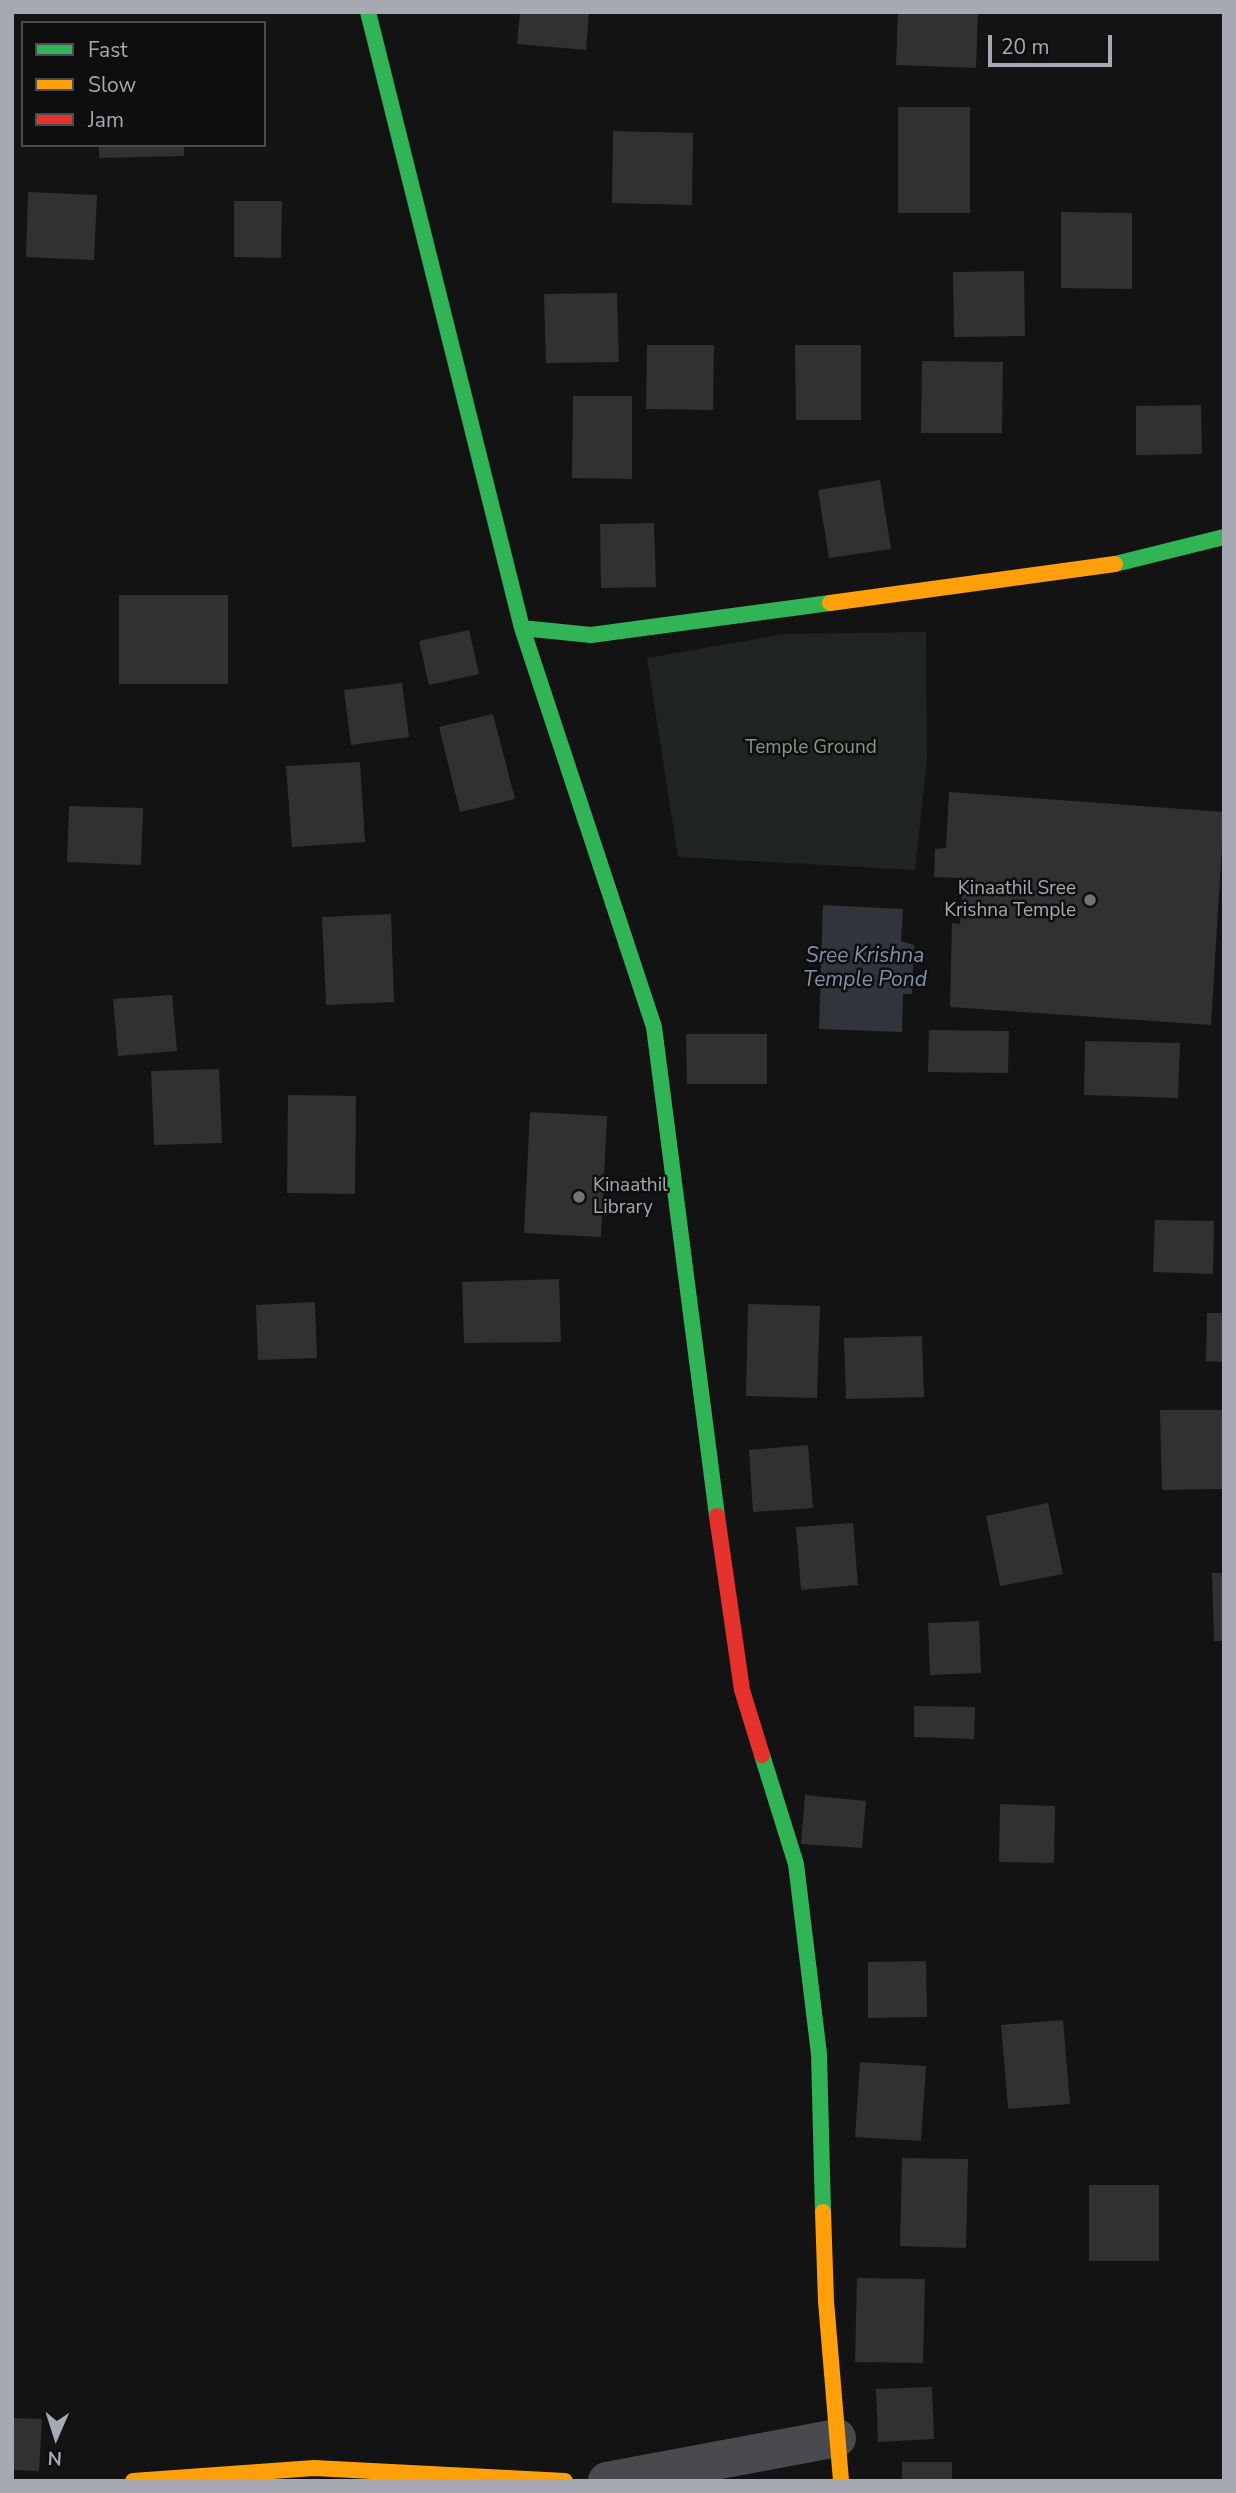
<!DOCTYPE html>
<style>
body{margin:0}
#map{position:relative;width:1236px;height:2493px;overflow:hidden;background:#131314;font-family:"Nunito Sans",sans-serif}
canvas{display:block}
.frame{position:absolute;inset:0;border:14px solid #a6a9b3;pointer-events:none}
.legend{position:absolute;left:21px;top:21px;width:245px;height:126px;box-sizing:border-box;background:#0e0e0f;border:2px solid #4b4c51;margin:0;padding:9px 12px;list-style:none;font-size:21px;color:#a6a9b3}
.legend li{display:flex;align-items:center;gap:14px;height:35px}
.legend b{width:35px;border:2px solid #4b4c51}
.north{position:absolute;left:21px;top:2402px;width:70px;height:70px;-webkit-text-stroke:5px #0e0e0f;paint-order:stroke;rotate:183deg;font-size:19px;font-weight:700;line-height:28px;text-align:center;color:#a6a9b3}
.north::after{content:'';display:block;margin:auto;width:24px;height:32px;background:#a6a9b3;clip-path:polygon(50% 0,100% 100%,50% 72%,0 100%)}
.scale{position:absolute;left:988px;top:35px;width:124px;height:32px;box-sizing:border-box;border:4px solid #a6a9b3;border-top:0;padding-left:9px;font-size:21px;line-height:24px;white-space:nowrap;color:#a6a9b3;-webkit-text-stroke:5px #0e0e0f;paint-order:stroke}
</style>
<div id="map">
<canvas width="1236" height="2493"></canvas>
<div class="frame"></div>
<ul class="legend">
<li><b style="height:9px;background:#30b455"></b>Fast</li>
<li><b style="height:9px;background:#ff9f0a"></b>Slow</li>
<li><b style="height:9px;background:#e5322d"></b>Jam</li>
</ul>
<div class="north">N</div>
<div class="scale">20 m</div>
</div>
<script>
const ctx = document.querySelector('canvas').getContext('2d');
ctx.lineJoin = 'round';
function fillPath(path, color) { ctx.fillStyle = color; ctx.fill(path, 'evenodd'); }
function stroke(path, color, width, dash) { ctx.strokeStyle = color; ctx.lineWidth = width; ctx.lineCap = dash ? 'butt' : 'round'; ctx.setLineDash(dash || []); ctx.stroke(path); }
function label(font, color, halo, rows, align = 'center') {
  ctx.font = font + ' "Nunito Sans",sans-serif'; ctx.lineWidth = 5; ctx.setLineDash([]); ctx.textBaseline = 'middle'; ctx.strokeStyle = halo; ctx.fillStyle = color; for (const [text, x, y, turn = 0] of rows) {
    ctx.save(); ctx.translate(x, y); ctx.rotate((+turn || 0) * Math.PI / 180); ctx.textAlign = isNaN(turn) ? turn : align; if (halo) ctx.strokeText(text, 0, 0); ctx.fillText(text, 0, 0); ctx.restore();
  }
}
fillPath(new Path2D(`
 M 926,632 L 927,760 L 915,870 L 678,857 L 647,658 L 785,634 Z`), '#202521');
fillPath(new Path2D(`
 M 823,905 L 903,909 L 901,941 L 914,945 L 912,994 L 903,994 L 902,1032 L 819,1029 Z`), '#2f353b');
fillPath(new Path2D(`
 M 520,12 L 589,12 L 586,50 L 517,44 Z
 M 898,12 L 978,12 L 976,68 L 896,65 Z
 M 898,107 L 970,107 L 970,213 L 898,213 Z
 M 613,131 L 693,133 L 692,205 L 612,203 Z
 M 99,145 L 184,145 L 184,156 L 99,158 Z
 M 28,192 L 97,195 L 94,260 L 26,257 Z
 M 234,201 L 282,201 L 281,258 L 234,257 Z
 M 1061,212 L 1132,213 L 1132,289 L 1061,288 Z
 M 1024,271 L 1025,336 L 954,337 L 953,272 Z
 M 617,293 L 619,362 L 546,363 L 544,294 Z
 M 647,345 L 714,345 L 713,410 L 646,409 Z
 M 795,345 L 861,345 L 861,420 L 796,420 Z
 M 922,361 L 1003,362 L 1002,433 L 921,433 Z
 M 573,396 L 632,396 L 632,479 L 572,478 Z
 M 1201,405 L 1202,454 L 1136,455 L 1136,406 Z
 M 880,480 L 891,549 L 829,558 L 818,490 Z
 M 654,523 L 656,587 L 601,588 L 600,524 Z
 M 119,595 L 228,595 L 228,684 L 119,684 Z
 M 469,630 L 479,674 L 429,685 L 419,641 Z
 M 402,683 L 409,737 L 351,745 L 344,690 Z
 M 493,714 L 515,799 L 460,812 L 439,727 Z
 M 360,762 L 365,842 L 292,847 L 286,766 Z
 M 949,792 L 1224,812 L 1211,1025 L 950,1007 L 952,923 L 960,924 L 963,878 L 934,877 L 935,849 L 946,848 Z
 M 69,806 L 143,808 L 141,865 L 67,862 Z
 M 391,914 L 394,1002 L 326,1005 L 322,917 Z
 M 172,995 L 177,1051 L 118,1056 L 113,999 Z
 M 929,1030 L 1009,1031 L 1008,1073 L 928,1072 Z
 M 686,1034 L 767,1034 L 767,1084 L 687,1084 Z
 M 1085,1041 L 1180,1043 L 1178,1098 L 1084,1095 Z
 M 219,1069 L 222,1143 L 154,1145 L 151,1071 Z
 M 288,1095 L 356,1096 L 355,1194 L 287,1193 Z
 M 530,1112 L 607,1116 L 601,1237 L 524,1233 Z
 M 1155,1220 L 1214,1221 L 1213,1274 L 1153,1272 Z
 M 559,1279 L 561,1342 L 464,1343 L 462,1282 Z
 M 315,1302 L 317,1358 L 258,1360 L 256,1305 Z
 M 748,1304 L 820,1306 L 817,1398 L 746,1396 Z
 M 1207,1313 L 1224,1313 L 1224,1362 L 1206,1361 Z
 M 922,1336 L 924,1397 L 846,1399 L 844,1338 Z
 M 1160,1410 L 1224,1410 L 1224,1489 L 1162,1490 Z
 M 808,1445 L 813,1508 L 753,1512 L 749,1450 Z
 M 1048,1503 L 1063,1574 L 1000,1586 L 986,1516 Z
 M 853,1523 L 858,1585 L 801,1590 L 796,1527 Z
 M 1212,1573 L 1224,1573 L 1224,1641 L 1214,1641 Z
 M 979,1621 L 981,1673 L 930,1675 L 928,1623 Z
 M 914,1706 L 975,1707 L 974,1739 L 914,1737 Z
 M 805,1795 L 866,1801 L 862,1848 L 801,1844 Z
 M 1000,1804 L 1055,1806 L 1054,1863 L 999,1862 Z
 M 926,1961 L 927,2017 L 868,2018 L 868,1962 Z
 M 1063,2020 L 1070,2104 L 1008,2109 L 1001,2025 Z
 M 860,2062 L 926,2066 L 921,2141 L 855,2137 Z
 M 902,2158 L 968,2159 L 966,2248 L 900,2246 Z
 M 1089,2185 L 1159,2185 L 1159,2261 L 1089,2261 Z
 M 857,2278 L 925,2279 L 923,2363 L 855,2362 Z
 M 932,2387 L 934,2439 L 878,2442 L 876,2389 Z
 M 12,2418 L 42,2419 L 39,2471 L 12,2470 Z
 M 902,2462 L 952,2462 L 952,2481 L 902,2481 Z`), '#313132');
stroke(new Path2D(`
 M 607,2481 L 837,2438`), '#494a4d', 38);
stroke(new Path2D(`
 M 368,12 L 522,628 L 591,635 L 830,603
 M 1115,564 L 1224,537
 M 522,628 L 654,1027 L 717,1516
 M 762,1755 L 796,1864 L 819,2054 L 823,2212`), '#30b455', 16);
stroke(new Path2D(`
 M 830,603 L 1115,564
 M 823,2212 L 826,2301 L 841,2481
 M 133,2481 L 314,2468 L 565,2481`), '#ff9f0a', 16);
stroke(new Path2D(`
 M 717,1516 L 742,1690 L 762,1755`), '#e5322d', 16);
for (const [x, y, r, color] of [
 [1090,900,7,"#73747b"],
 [579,1197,7,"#73747b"]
]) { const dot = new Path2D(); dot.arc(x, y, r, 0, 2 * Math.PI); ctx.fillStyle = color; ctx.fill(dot); stroke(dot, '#0e0e0f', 2.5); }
label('19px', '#809c85', '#0e0e0f', [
 ["Temple Ground",811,748]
]);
label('19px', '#a6a9b3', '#0e0e0f', [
 ["Kinaathil Sree",1076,889],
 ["Krishna Temple",1076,911],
 ["Kinaathil",593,1186,"left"],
 ["Library",593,1208,"left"]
], 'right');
label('italic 21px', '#8191aa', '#0e0e0f', [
 ["Sree Krishna",865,957],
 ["Temple Pond",865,981]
]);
</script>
